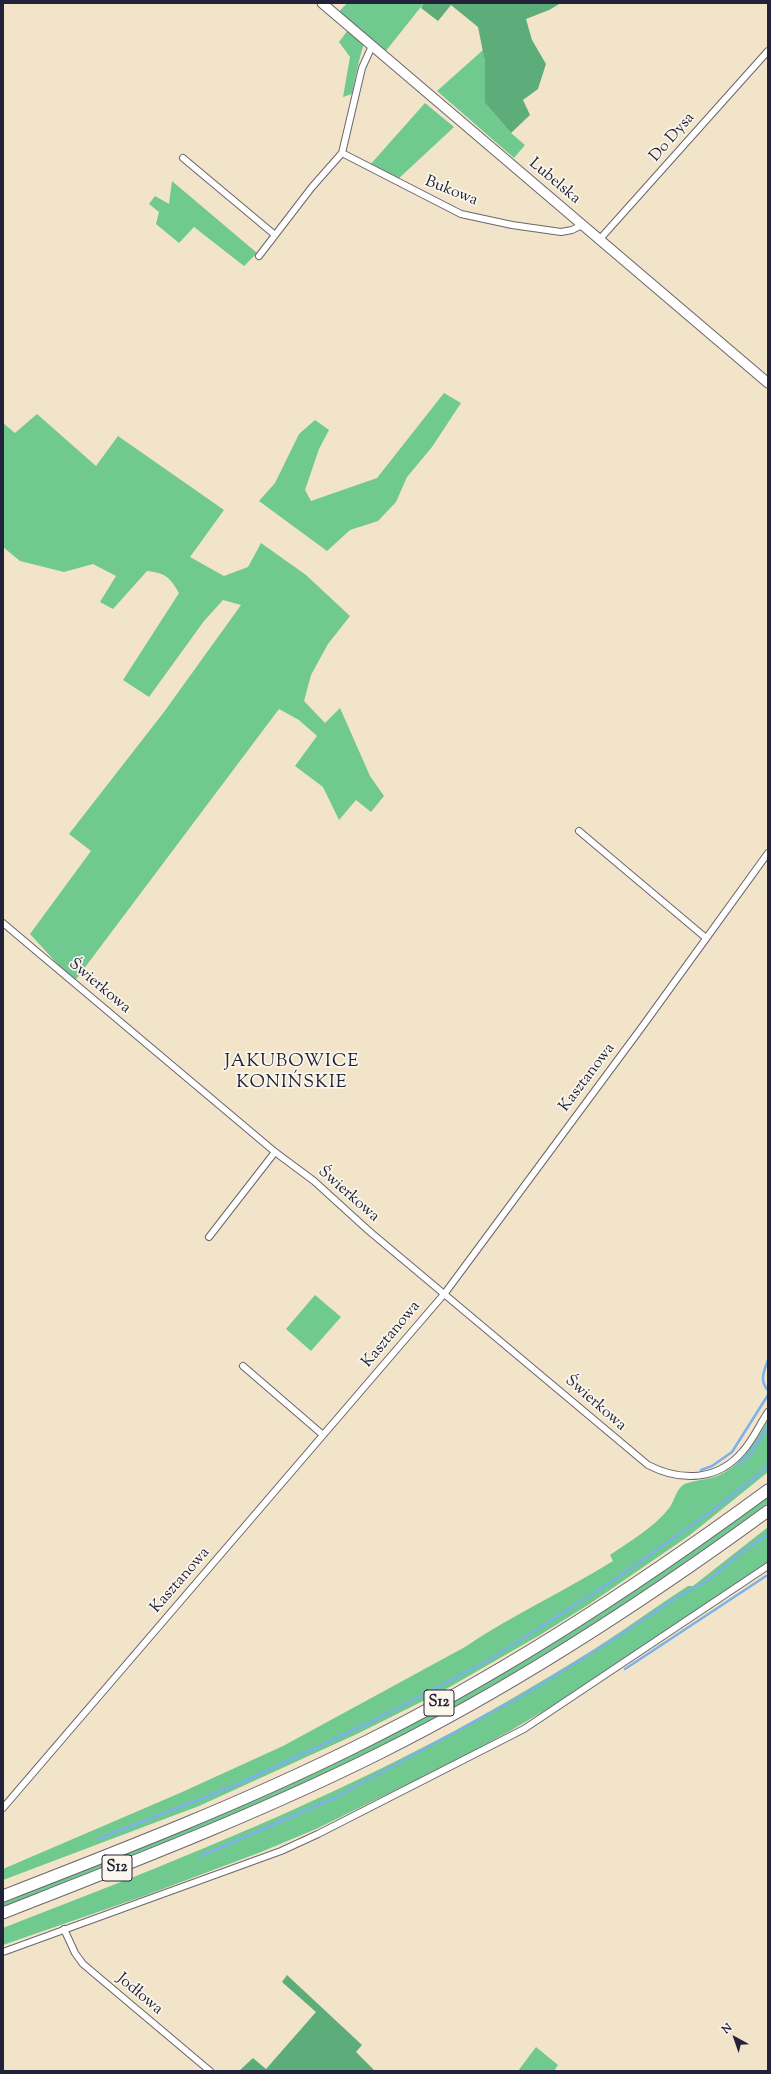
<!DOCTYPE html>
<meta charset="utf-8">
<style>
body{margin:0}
#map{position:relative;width:771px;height:2074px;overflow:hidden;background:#f2e4c9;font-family:"Sorts Mill Goudy",serif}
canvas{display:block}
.frame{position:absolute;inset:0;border:4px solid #22223b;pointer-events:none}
.north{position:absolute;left:715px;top:2018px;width:40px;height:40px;-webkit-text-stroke:3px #fbf7ec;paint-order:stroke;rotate:320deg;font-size:11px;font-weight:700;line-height:16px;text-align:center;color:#22223b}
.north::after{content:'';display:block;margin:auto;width:14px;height:18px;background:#22223b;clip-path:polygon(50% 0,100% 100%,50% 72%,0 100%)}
</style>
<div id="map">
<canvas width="771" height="2074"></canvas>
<div class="frame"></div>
<div class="north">N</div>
</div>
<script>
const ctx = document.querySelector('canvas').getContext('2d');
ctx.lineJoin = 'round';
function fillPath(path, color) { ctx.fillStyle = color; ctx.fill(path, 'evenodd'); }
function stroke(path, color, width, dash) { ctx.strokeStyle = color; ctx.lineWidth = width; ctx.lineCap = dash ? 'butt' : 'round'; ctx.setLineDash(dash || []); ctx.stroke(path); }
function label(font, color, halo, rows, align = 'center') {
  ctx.font = font + ' "Sorts Mill Goudy",serif'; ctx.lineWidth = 3.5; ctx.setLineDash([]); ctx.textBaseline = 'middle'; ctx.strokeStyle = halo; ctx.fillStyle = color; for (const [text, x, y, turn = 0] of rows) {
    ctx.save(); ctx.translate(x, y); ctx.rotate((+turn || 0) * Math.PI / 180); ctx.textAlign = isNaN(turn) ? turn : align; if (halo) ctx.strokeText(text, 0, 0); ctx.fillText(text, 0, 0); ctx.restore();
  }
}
fillPath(new Path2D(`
 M 347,3 L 424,3 L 385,52 L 367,38 C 361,46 355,81 352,94 L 343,97 L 350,57 L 339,42 L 351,26 L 337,14 Z
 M 483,50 L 485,62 L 485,103 L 511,133 L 525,145 L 514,158 L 437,91 Z
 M 425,103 L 454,127 L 396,181 L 369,166 Z
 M 172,181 L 257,253 L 244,266 L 194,227 L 179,243 L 156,224 L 159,212 L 149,204 L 155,196 L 169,204 Z
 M 444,393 L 461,403 L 432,447 L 407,477 L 396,502 L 378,521 L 350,530 L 327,551 L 259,501 L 275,483 L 299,434 L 315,420 L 329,430 L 319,449 L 305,490 L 311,501 L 377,478 Z
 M 37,414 L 96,466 L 118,436 L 224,510 L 190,557 L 224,576 L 248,567 L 261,543 L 306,575 L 350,616 L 328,644 L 311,675 L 304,701 L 325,723 L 340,708 L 370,776 L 384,796 L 371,812 L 356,800 L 339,820 L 323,787 L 295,766 L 317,736 L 299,720 L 279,709 L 74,982 L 30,934 L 91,851 L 69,834 L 164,712 L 241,605 L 223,600 L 204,621 L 149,697 L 123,680 L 179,593 C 170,577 165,573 147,571 L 113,609 L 100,602 L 116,576 L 93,564 L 64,572 L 20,561 L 3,547 L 3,423 L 15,433 Z
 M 315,1295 L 341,1317 L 311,1351 L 286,1329 Z
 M 768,1420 L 768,1472 L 690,1535 L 588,1605 L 540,1635 L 441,1692 L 359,1733 L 199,1806 L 3,1880 L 3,1869 L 180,1793 L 283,1746 L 465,1647 C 512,1615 565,1591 613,1561 L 610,1555 C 630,1541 655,1527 670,1507 C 674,1501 676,1491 682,1486 C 687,1481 706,1480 714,1477 C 741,1468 754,1443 768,1420 Z
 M 768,1494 L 768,1503 C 641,1600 504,1685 361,1757 C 245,1815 123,1860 3,1909 L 3,1901 C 122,1854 243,1810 358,1752 C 502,1680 641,1594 768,1494 Z
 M 768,1527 L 768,1562 L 552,1706 L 510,1731 L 447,1765 L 316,1829 L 261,1852 L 144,1896 L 3,1945 L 3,1928 C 140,1875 276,1822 408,1755 C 472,1723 535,1686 596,1648 C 627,1628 657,1606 688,1586 L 693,1586 Z
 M 536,2047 L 558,2065 L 554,2071 L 518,2071 Z`), '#70c98f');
fillPath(new Path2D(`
 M 424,3 L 561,3 L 549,10 L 526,19 L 532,40 L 546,64 L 538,89 L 523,100 L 530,115 L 511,133 L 485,103 L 485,62 L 478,27 L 451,5 L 438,21 L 421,8 Z
 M 287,1975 L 362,2045 L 356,2052 L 375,2071 L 239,2071 L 253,2058 L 266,2069 L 316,2012 L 282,1982 Z`), '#5cad7a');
stroke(new Path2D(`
 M 768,1360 C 764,1371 759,1381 768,1390
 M 738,1465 L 749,1456 L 768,1427
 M 701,1470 L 712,1466 L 732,1452 L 768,1395
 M 625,1669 L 766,1576
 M 98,1839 L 236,1785 L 375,1720 L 489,1660 L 611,1582 L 704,1517 L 757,1476 L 768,1465
 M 201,1856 L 334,1798 L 527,1693 L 617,1637 L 676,1598 L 707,1581 L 742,1552 L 768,1534`), '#7eb0ea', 2.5);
const street = new Path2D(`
 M 342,153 L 461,214 L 512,225 L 561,232 L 572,230 L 582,225
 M 183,158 L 275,235
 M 599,240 L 768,51
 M 259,256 L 312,187 L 342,153 L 362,68 L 372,46
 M 579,831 L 706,938
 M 3,923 L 275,1152 L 314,1181 L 369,1231 L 648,1465 C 681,1482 718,1481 743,1451 C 753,1440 760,1424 768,1412
 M 209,1237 L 275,1152
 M 243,1366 L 323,1435
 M 3,1808 L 445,1293 L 642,1027 L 768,853
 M 64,1929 L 75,1953 L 83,1964 L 210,2071
 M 3,1952 L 281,1851 L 318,1834 L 524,1729 L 768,1566`);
const secondary = new Path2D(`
 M 322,3 L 768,383`);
const highway = new Path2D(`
 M 3,1896 C 124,1849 245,1802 361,1744 C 505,1673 639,1585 768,1490
 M 3,1913 C 130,1863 258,1814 380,1753 C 517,1685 645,1601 768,1511`);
stroke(street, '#6b666d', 8);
stroke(secondary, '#6b666d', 11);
stroke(highway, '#6b666d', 13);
stroke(street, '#fff', 6);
stroke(secondary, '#fff', 9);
stroke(highway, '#fff', 11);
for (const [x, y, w] of [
 [439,1703,30],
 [117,1868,30]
]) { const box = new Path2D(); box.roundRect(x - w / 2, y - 13, w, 26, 3); ctx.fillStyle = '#fbf7ec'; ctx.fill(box); stroke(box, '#22223b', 1); }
label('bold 15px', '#22223b', null, [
 ["S12",439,1703],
 ["S12",117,1868]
]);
label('16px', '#22223b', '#fbf7ec', [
 ["Do Dysa",673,138,-49],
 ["Lubelska",554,182,40],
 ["Bukowa",451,192,22],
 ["Świerkowa",99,987,40],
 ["Kasztanowa",588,1078,-53],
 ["Świerkowa",348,1195,41],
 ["Kasztanowa",392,1335,-50],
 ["Świerkowa",595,1404,41],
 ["Kasztanowa",181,1581,-49],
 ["Jodłowa",139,1995,40]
]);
ctx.letterSpacing = '1px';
label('18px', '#22223b', '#fbf7ec', [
 ["JAKUBOWICE",292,1063],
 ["KONIŃSKIE",292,1084]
]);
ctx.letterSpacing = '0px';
</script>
